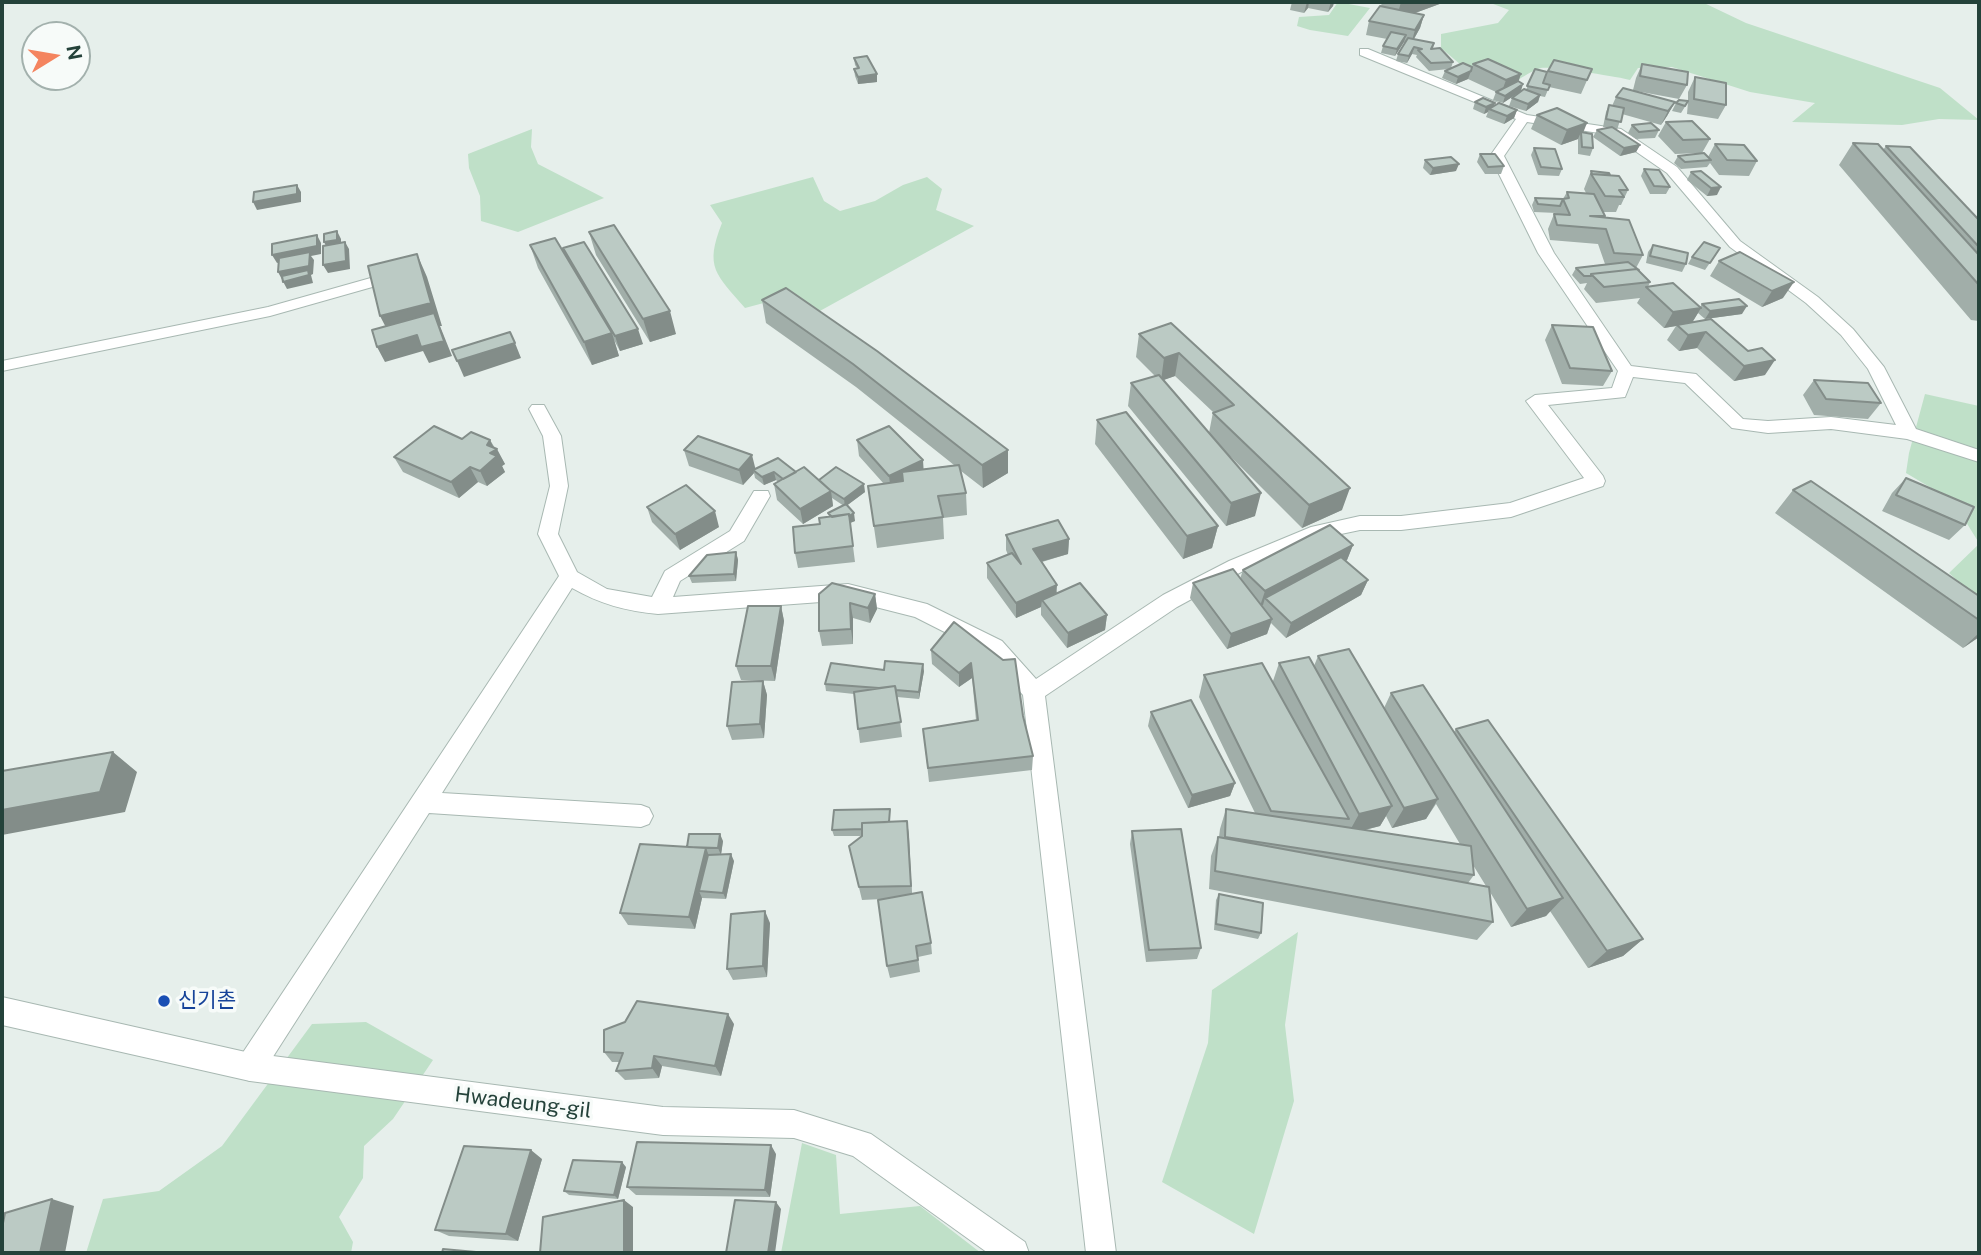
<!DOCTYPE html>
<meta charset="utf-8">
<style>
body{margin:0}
#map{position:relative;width:1981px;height:1255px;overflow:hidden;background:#e6efeb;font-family:"Public Sans",sans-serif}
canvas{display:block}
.frame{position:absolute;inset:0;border:4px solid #24423a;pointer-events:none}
.north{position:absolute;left:21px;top:21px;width:70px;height:70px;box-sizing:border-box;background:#f7fbf9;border:2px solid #a3b1ad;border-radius:50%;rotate:79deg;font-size:19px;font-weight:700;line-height:28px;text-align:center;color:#24423a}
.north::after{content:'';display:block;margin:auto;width:24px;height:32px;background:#f4845f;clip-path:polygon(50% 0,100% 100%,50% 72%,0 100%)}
</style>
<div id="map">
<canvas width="1981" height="1255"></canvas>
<div class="frame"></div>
<div class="north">N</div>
</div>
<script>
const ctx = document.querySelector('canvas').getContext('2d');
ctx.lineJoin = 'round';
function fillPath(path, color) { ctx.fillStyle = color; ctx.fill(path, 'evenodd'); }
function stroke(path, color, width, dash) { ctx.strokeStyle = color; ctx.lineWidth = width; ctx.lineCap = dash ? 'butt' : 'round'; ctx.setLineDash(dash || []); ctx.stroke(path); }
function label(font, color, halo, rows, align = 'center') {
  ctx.font = font + ' "Public Sans","Noto Sans KR",sans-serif'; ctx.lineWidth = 7; ctx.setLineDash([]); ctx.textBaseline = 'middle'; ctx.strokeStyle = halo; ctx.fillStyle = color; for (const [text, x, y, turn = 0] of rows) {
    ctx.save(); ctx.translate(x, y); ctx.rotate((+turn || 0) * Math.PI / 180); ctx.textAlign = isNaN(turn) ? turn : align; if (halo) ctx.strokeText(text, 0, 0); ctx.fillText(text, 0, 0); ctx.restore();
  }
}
fillPath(new Path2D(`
 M 1338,2 L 1370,8 L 1348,36 L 1310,30 L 1297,26 L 1299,17 L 1329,15 Z
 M 1488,2 L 1702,2 L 1746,23 L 1940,88 L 1979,120 L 1939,119 L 1902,125 L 1792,122 L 1815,103 L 1750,92 L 1672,67 L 1638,68 L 1630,80 C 1621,77 1548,66 1541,68 C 1533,70 1523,77 1516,81 L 1461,65 L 1441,48 L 1441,34 L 1498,23 L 1509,10 Z
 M 532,129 L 531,147 L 538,164 L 604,198 L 518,232 L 481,221 L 480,196 L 469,168 L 468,154 Z
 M 813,177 L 824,201 L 840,211 L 875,201 L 903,185 L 927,177 L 942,189 L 936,210 L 974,226 L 818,312 L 786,297 L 745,308 C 716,274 704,268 722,223 L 710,205 Z
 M 1925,394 L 1979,406 L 1979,543 L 1953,501 L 1906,473 L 1909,453 Z
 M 1979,544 L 1979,601 L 1949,573 Z
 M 1298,932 L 1285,1025 L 1294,1101 L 1254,1234 L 1162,1182 L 1208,1043 L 1212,990 Z
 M 366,1022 L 433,1060 L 393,1119 L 364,1146 L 363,1178 L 339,1217 L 353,1242 L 351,1253 L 86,1253 L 103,1199 L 159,1191 L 222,1146 L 312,1024 Z
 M 802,1143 L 836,1155 L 840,1214 L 920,1206 L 981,1253 L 781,1253 Z`), '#bfe0c8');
const minor = new Path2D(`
 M 1360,49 L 1368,49 L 1527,115 L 1621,129 L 1677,167 L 1740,241 L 1818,297 L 1853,329 L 1884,367 L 1916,429 L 1979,450 L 1979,462 L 1907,439 L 1831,429 L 1768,433 L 1732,428 L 1685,383 L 1633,377 L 1625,397 L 1548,405 L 1603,476 L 1605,481 L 1603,486 L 1511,517 L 1401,530 L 1360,530 L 1322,538 L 1243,571 L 1177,607 L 1045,696 L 1116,1253 L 1086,1253 L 1023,695 L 986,653 L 915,617 L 848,600 L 658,614 C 626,611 600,604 572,588 L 442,793 L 641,805 L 649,808 L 653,816 L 649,824 L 641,827 L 429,813 L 260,1077 L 250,1081 L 240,1077 L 236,1067 L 240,1057 L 559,576 L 538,534 L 550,486 L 543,436 L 529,409 L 532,405 L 544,405 L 561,436 L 568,486 L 558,534 L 577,572 L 607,589 L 652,597 L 665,571 L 730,531 L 754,491 L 768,491 L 770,496 L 744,541 L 680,581 L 673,597 L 848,584 L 927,604 L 1002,641 L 1036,679 L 1163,595 L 1229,561 L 1311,527 L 1360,516 L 1401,516 L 1510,503 L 1584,478 L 1526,401 L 1535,395 L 1612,388 L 1618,371 L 1538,253 L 1490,156 L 1516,119 L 1360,55 ZM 1527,122 L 1612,135 L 1667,173 L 1730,247 L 1806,303 L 1841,335 L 1868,369 L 1896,425 L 1831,417 L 1768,421 L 1743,419 L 1696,374 L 1631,366 L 1554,253 L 1504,156 Z
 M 399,270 L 404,272 L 407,275 L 404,278 L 270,316 L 2,371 L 2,361 L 268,307 Z`);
const tertiary = new Path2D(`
 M 2,997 L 250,1053 L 663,1107 L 794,1110 L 871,1134 L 1025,1242 L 1029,1253 L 988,1253 L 853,1156 L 794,1138 L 663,1135 L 250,1081 L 2,1025 Z`);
stroke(minor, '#a8b8b2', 2);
stroke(tertiary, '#a8b8b2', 2);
fillPath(minor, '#fff');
fillPath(tertiary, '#fff');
fillPath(new Path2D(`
 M 1292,2 L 1334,2 L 1333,6 L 1328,12 L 1308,8 L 1304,13 L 1290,10 Z
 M 1382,2 L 1445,2 L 1415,13 L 1424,15 L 1420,28 L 1414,39 L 1434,43 L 1433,49 L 1453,62 L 1451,68 L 1472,67 L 1473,64 L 1518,81 L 1521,91 L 1503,103 L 1493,100 L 1496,92 L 1468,79 L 1456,84 L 1442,78 L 1445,71 L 1449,69 L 1429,71 L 1416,57 L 1417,55 L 1412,54 L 1407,63 L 1396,61 L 1398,54 L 1405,43 L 1404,42 L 1395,56 L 1381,53 L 1383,46 L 1387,39 L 1366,35 L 1369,21 L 1381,6 Z
 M 854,58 L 877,82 L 858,84 L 855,76 L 854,69 L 857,68 L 855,65 Z
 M 1642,64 L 1687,85 L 1679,99 L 1636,91 L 1675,102 L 1667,116 L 1661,125 L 1622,114 L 1617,130 L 1640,145 L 1636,152 L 1620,156 L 1593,137 L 1597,130 L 1608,128 L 1603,127 L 1606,112 L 1609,105 L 1612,106 L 1616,97 L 1633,90 L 1636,78 Z
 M 1535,69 L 1547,72 L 1592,69 L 1581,94 L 1549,87 L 1545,97 L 1540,96 L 1538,102 L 1526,111 L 1509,106 L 1512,98 L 1526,90 Z
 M 1695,77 L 1726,105 L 1718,119 L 1687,114 L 1688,102 L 1681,113 L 1672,111 L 1676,103 L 1688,101 L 1688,92 Z
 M 1475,102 L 1495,103 L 1493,107 L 1517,110 L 1514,118 L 1504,124 L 1486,117 L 1488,112 L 1484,114 L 1473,109 Z
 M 1537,115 L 1583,133 L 1593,148 L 1590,156 L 1578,154 L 1578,139 L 1561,145 L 1531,129 Z
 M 1666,122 L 1710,139 L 1702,153 L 1675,154 L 1658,136 Z
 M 1632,125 L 1659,130 L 1655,138 L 1636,139 L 1628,133 Z
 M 1853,143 L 1883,150 L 1886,146 L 1979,220 L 1979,321 L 1971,320 L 1839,165 Z
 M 1715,144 L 1757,161 L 1749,176 L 1719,175 L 1710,163 L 1707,167 L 1681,169 L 1674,163 L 1678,156 L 1708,157 Z
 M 1534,148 L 1562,169 L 1559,176 L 1538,175 L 1531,155 Z
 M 1480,154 L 1504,166 L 1501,174 L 1485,174 L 1477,162 Z
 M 1425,160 L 1456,171 L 1430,175 L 1423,168 Z
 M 1644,169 L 1670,187 L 1666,194 L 1650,194 L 1641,176 Z
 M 1591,171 L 1610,175 L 1628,190 L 1621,205 L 1619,205 L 1616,212 L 1603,212 L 1604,217 L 1643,255 L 1636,268 L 1650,282 L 1648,287 L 1700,307 L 1702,304 L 1742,314 L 1705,319 L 1698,313 L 1692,322 L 1765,375 L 1734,381 L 1697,348 L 1679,351 L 1667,340 L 1676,326 L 1664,328 L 1637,303 L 1640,298 L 1596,303 L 1584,289 L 1587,283 L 1580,284 L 1572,275 L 1576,268 L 1605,264 L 1598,244 L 1550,240 L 1548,229 L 1554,214 L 1557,213 L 1534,212 L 1532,205 L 1535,198 L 1563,199 L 1567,192 L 1586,193 L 1584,189 Z
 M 1701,171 L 1717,195 L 1707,196 L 1687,180 L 1691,172 Z
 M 589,232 L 676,334 L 650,342 L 596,255 Z
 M 530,245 L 565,255 L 563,248 L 643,344 L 620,351 L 614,340 L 619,356 L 592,365 L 538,268 Z
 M 1653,245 L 1686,264 L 1682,272 L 1646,263 L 1648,252 Z
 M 1720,248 L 1705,270 L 1688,264 L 1692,257 Z
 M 1719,261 L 1783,298 L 1762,307 L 1710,276 Z
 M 762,300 L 1008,450 L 1008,473 L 983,488 L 961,471 L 966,493 L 967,515 L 943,518 L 944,539 L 877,548 L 868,486 L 884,484 L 859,456 L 857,440 L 923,469 L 954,465 L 856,387 L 766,323 Z
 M 1171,323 L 1342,510 L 1302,528 L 1230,456 L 1255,516 L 1226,526 L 1128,406 L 1131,383 L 1155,376 L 1136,357 L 1139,334 ZM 1175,376 L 1213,412 L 1209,433 L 1163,380 Z
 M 1552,325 L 1612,371 L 1603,386 L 1562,384 L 1545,340 Z
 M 1814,380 L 1881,403 L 1868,419 L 1814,415 L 1803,395 Z
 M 1097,420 L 1218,526 L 1212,548 L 1183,559 L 1095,444 Z
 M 462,439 L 490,440 L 505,464 L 502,466 L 505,472 L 487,486 L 478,482 L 459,498 L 403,472 L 394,457 Z
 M 684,450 L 756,469 L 796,472 L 819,480 L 865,492 L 847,505 L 855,521 L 850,523 L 855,562 L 798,568 L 795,553 L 820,524 L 829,517 L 828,513 L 844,506 L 832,498 L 833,506 L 803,524 L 777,500 L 774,484 L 778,482 L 776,480 L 764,485 L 755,478 L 754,473 L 743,485 L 689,466 Z
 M 1906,478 L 1965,525 L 1949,540 L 1882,511 L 1892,493 Z
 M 1793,490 L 1979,596 L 1979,637 L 1963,648 L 1775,513 Z
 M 647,507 L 719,527 L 680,550 L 652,522 Z
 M 1006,535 L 1069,539 L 1068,554 L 1042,562 L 1057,593 L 1107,615 L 1105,630 L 1067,648 L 1041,615 L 1041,607 L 1016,618 L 987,578 L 987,563 L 1008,555 L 1006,550 Z
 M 1353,545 L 1347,560 L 1346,561 L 1368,580 L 1361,595 L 1286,638 L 1271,623 L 1267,634 L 1227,649 L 1190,598 L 1193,583 L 1240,579 L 1243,570 Z
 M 736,552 L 738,560 L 736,581 L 692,583 L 689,576 Z
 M 819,594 L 875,594 L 877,609 L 870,623 L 853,618 L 853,644 L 822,646 L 819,631 Z
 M 781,606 L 784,621 L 775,681 L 741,680 L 736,666 Z
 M 954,622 L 1023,716 L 1033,756 L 1032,770 L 929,782 L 923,729 L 976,720 L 972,678 L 959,687 L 932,664 L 931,650 Z
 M 1318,656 L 1384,708 L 1391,693 L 1454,732 L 1456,729 L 1643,939 L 1623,956 L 1588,968 L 1550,911 L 1546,916 L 1511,927 L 1490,892 L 1493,922 L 1477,940 L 1209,889 L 1211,856 L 1218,837 L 1219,837 L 1220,829 L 1226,809 L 1255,813 L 1199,697 L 1204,675 L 1273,681 L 1279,663 L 1314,666 ZM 1436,804 L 1460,844 L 1365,830 L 1380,826 L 1386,816 L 1392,828 L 1426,819 ZM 1473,865 L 1486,886 L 1468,883 L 1474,875 Z
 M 884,670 L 924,671 L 919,699 L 897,697 L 902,737 L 860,743 L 854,694 L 826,691 L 825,684 Z
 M 763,681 L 767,695 L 764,738 L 732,740 L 727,726 Z
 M 1151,712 L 1235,783 L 1230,796 L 1188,808 L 1148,726 Z
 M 890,809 L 890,822 L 907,821 L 912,894 L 931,943 L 932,954 L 918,957 L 920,972 L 890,978 L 887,966 L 882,899 L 862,900 L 849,846 L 862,836 L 834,836 L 832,830 Z
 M 1132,831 L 1201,948 L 1197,959 L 1146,962 L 1130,844 Z
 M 723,841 L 721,854 L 734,861 L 726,899 L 702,898 L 695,929 L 628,925 L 620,913 L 687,847 Z
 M 1219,894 L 1261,933 L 1258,939 L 1214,930 L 1216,900 Z
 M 770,923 L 767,977 L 733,980 L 727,969 Z
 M 734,1024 L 721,1076 L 662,1066 L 659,1078 L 625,1080 L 616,1071 L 620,1062 L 612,1062 L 604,1052 Z
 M 776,1154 L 770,1197 L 636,1195 L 627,1187 Z
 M 542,1159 L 518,1241 L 449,1236 L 435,1230 Z
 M 626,1167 L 618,1199 L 569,1195 L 564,1191 Z`), '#a1aea9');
fillPath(new Path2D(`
 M 1307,2 L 1309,2 L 1308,8 L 1304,13 Z
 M 1331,2 L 1334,2 L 1333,6 L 1328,12 Z
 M 1401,2 L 1445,2 L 1396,20 Z
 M 1424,15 L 1420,28 L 1411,44 L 1415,30 Z
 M 1406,35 L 1404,42 L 1395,56 L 1397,49 Z
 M 1414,47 L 1412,54 L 1407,63 L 1409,56 Z
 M 1471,71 L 1468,79 L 1456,84 L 1458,77 Z
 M 877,74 L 877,82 L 858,84 L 858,77 Z
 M 1521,74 L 1516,89 L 1501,94 L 1506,80 Z
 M 1523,84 L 1521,91 L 1503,103 L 1505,96 Z
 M 1540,95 L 1538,102 L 1526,111 L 1528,104 Z
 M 1675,102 L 1667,116 L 1661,125 L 1668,111 Z
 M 1495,103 L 1492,110 L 1489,109 L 1488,112 L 1484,114 L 1486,107 Z
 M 1517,110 L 1514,118 L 1504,124 L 1507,116 Z
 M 1587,123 L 1581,138 L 1581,132 L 1578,139 L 1561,145 L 1567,130 Z
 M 1640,145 L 1636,152 L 1620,156 L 1624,148 Z
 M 1459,164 L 1456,171 L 1430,175 L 1433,168 Z
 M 297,185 L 301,192 L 301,202 L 257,210 L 253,202 Z
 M 1721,187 L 1717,195 L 1707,196 L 1711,188 Z
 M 337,231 L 341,239 L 341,247 L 328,250 L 324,242 Z
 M 317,235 L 321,243 L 321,254 L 311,256 L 314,260 L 313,274 L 311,275 L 313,283 L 287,289 L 278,272 L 309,256 L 277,263 L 272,255 Z
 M 345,242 L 349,249 L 350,269 L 328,273 L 323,265 Z
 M 417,254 L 427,277 L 442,326 L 440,326 L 452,356 L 429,363 L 423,351 L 385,362 L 377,347 L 439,326 L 392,339 L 380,316 Z
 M 1794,282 L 1783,298 L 1762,307 L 1772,291 Z
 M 1747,306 L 1742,314 L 1705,319 L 1710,311 Z
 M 1701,308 L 1692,323 L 1677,325 L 1676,326 L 1664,328 L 1673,312 Z
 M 670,311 L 676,334 L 650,342 L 643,319 Z
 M 638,329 L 643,344 L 620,351 L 615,336 Z
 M 1706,332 L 1697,348 L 1679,351 L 1688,335 Z
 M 612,333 L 619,356 L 592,365 L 584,342 Z
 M 515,343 L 521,358 L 464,377 L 457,361 Z
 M 1179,353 L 1175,376 L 1161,381 L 1164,358 Z
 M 1775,360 L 1765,375 L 1734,381 L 1744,366 Z
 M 490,440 L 495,450 L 497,449 L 505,464 L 502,466 L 505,472 L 487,486 L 480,471 L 487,445 Z
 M 1008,450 L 1008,473 L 983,488 L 982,465 Z
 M 752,455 L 756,471 L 753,470 L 754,473 L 743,485 L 739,470 Z
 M 923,460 L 924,476 L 902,472 L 903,486 L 891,491 L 889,476 Z
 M 470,467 L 478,482 L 459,498 L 451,482 Z
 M 774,472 L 776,480 L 764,485 L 762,477 Z
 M 864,484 L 865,492 L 845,507 L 844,499 Z
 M 1350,488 L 1342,510 L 1302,528 L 1309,505 Z
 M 831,491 L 833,506 L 803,524 L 800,509 Z
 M 1261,493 L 1255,516 L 1226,526 L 1231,503 Z
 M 715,511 L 719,527 L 680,550 L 675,534 Z
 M 854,513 L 855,521 L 850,523 L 855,562 L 850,523 L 836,522 Z
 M 1218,526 L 1212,548 L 1183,559 L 1187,536 Z
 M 1069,539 L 1068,554 L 1033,564 L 1033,549 Z
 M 1353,545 L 1347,560 L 1269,602 L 1265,598 L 1263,605 L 1260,606 L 1265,591 Z
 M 736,552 L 738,560 L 736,581 L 734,574 Z
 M 1368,580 L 1361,595 L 1286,638 L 1291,623 Z
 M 1057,585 L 1056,601 L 1042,600 L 1041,607 L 1016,618 L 1016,603 Z
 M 875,594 L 877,609 L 870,623 L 868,608 Z
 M 850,603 L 853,618 L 853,644 L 851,629 Z
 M 781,606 L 784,621 L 775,681 L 771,666 Z
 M 1107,615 L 1105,630 L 1067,648 L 1068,633 Z
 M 1272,619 L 1267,634 L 1227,649 L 1231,634 Z
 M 1979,633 L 1979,637 L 1963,648 Z
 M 971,663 L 972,678 L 959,687 L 959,673 Z
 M 923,664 L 924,671 L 919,699 L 919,692 Z
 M 763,681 L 767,695 L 764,738 L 760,724 Z
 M 113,752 L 137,772 L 125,812 L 2,835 L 2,810 Z
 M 1235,783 L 1230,796 L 1188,808 L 1192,795 Z
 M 1438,799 L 1426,819 L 1392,828 L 1404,808 Z
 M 1392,806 L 1380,826 L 1348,834 L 1359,814 Z
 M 907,821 L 909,835 L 912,899 L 911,886 Z
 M 720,834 L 723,841 L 721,855 L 718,848 Z
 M 706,848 L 711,861 L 699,891 L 702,898 L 695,929 L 689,917 Z
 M 731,854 L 734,861 L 726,899 L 723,893 Z
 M 1563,898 L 1546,916 L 1511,927 L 1527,909 Z
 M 765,911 L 770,923 L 767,977 L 763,966 Z
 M 1643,939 L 1623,956 L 1588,968 L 1607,951 Z
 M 728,1014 L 734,1024 L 721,1076 L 715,1066 Z
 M 654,1056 L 662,1066 L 659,1078 L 652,1068 Z
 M 771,1145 L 776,1154 L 770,1197 L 765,1190 Z
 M 531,1150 L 542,1159 L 518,1241 L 506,1234 Z
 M 622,1162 L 626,1167 L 618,1199 L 614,1195 Z
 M 52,1199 L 74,1206 L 65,1253 L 40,1253 Z
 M 624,1200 L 633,1207 L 633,1253 L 624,1253 Z
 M 776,1202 L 781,1209 L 775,1253 L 768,1253 Z`), '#838d89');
const building = new Path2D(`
 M 1380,6 L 1424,15 L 1415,30 L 1369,21 Z
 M 1391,32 L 1406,35 L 1397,49 L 1383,46 Z
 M 1408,38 L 1434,43 L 1431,49 L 1440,48 L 1453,62 L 1431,63 L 1418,50 L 1422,49 L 1414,47 L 1409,56 L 1398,54 Z
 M 867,56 L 877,74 L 858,77 L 854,69 L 859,68 L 854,58 Z
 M 1488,59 L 1521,74 L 1506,80 L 1473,64 Z
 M 1554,60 L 1592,69 L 1587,80 L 1548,71 Z
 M 1463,63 L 1472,67 L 1471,71 L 1458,77 L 1445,71 Z
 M 1642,64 L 1688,72 L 1687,85 L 1640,76 Z
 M 1535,69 L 1547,72 L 1543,83 L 1550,85 L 1548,90 L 1527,86 Z
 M 1695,77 L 1726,83 L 1726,105 L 1694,99 Z
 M 1518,81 L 1523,84 L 1505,96 L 1496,92 Z
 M 1623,88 L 1675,102 L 1668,111 L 1616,97 Z
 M 1524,89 L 1540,95 L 1528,104 L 1512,98 Z
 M 1483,98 L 1495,103 L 1486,107 L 1475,102 Z
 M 1679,100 L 1688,101 L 1685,106 L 1676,103 Z
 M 1499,103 L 1517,110 L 1507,116 L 1489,109 Z
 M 1609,105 L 1624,108 L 1621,122 L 1606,119 Z
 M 1557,108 L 1587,123 L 1567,130 L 1537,115 Z
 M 1692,121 L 1710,139 L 1683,140 L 1666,122 Z
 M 1651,123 L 1659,130 L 1639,132 L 1632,125 Z
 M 1612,127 L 1640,145 L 1624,148 L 1597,130 Z
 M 1581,132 L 1592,134 L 1593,148 L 1582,147 Z
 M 1853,143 L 1878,144 L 1979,255 L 1979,285 Z
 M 1715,144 L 1744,145 L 1757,161 L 1727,160 Z
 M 1886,146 L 1910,147 L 1979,220 L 1979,247 Z
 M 1534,148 L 1555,149 L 1562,169 L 1541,167 Z
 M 1704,153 L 1711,160 L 1685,162 L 1678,156 Z
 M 1480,154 L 1495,154 L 1504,166 L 1488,167 Z
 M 1451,157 L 1459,164 L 1433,168 L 1425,160 Z
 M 1644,169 L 1659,170 L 1670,187 L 1654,186 Z
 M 1591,171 L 1609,173 L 1610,175 L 1592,174 Z
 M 1701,171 L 1721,187 L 1711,188 L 1691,172 Z
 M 1591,174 L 1619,176 L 1628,190 L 1619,190 L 1624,197 L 1605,196 Z
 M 297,185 L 297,194 L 253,202 L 254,192 Z
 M 1567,192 L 1594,194 L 1605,216 L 1590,216 L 1629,220 L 1643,255 L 1614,253 L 1606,229 L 1557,225 L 1554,214 L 1570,215 L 1563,199 L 1569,198 Z
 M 1535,198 L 1563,199 L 1566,206 L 1563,199 L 1560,206 L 1538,204 Z
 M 614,225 L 670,311 L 643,319 L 589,232 Z
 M 337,231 L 337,240 L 324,242 L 324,234 Z
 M 317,235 L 317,246 L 272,255 L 272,244 Z
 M 555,238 L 612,333 L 584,342 L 530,245 Z
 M 345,242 L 346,261 L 323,265 L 323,246 Z
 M 584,242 L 638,329 L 615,336 L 563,248 Z
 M 1704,242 L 1720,248 L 1710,263 L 1692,257 Z
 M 1653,245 L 1688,253 L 1686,264 L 1650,256 Z
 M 310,252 L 309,266 L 278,272 L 279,258 Z
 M 1740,252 L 1794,282 L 1772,291 L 1719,261 Z
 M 417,254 L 431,303 L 380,316 L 368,266 Z
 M 1628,262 L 1639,270 L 1637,269 L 1591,274 L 1591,276 L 1584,276 L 1576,268 Z
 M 1637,269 L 1650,282 L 1604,287 L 1591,274 Z
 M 308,270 L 309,275 L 283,282 L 282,276 Z
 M 1673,283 L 1701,308 L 1673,312 L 1646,287 Z
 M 786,288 L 877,351 L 1008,450 L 982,465 L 853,364 L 762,300 Z
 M 1739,299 L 1747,306 L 1710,311 L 1702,304 Z
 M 434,313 L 444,341 L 421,347 L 417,335 L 377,347 L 372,330 Z
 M 1711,319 L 1748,351 L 1762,348 L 1775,360 L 1744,366 L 1706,332 L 1688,335 L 1677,325 Z
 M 1171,323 L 1350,488 L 1309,505 L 1213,413 L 1234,405 L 1179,353 L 1164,358 L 1139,334 Z
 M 1552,325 L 1593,327 L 1612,371 L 1570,368 Z
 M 510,332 L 515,343 L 457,361 L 452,350 Z
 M 1159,375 L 1261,493 L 1231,503 L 1131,383 Z
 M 1814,380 L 1868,383 L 1881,403 L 1826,399 Z
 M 1126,412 L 1218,526 L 1187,536 L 1097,420 Z
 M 434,426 L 462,439 L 471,432 L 490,440 L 487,445 L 497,449 L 490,453 L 497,456 L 480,471 L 470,467 L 451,482 L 394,457 Z
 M 889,426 L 923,460 L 889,476 L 857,440 Z
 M 698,436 L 752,455 L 739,470 L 684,450 Z
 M 778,458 L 796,472 L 783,479 L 774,472 L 762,477 L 753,470 Z
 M 959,465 L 966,493 L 938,496 L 943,517 L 874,526 L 868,486 L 903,481 L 902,472 Z
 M 804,467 L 831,491 L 800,509 L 774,484 Z
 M 836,467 L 864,484 L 844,499 L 830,490 L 819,480 Z
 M 1906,478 L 1974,507 L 1965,525 L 1896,495 Z
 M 1811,481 L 1979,596 L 1979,620 L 1793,490 Z
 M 686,485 L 715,511 L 675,534 L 647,507 Z
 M 846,504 L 854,513 L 849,516 L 849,514 L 832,517 L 828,513 Z
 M 849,514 L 853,546 L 795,553 L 793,527 L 820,524 L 819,518 Z
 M 1058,520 L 1069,539 L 1033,549 L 1057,585 L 1016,603 L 987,563 L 1012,553 L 1021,564 L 1006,535 Z
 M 1330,525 L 1353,545 L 1265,591 L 1243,570 Z
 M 736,552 L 734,574 L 689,576 L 707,555 Z
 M 1341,557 L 1368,580 L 1291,623 L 1265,598 Z
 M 1233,569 L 1272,619 L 1231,634 L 1193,583 Z
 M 832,583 L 875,594 L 868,608 L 850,603 L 851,629 L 819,631 L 819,594 Z
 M 1080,583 L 1107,615 L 1068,633 L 1042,600 Z
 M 748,606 L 781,606 L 771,666 L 736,666 Z
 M 954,622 L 1003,660 L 1015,659 L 1023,716 L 1033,756 L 928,768 L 923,729 L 978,720 L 971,663 L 959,673 L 931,650 Z
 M 1349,649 L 1438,799 L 1404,808 L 1318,656 Z
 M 1309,657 L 1392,806 L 1359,814 L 1279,663 Z
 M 885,661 L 923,664 L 919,692 L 896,690 L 895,686 L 879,688 L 825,684 L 831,663 L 884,670 Z
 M 1262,663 L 1349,819 L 1271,811 L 1204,675 Z
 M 763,681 L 760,724 L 727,726 L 732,682 Z
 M 1423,685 L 1563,898 L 1527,909 L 1391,693 Z
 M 895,686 L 901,722 L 858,729 L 854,692 Z
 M 1191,700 L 1235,783 L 1192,795 L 1151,712 Z
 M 1488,720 L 1643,939 L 1607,951 L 1456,729 Z
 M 113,752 L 100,792 L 2,810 L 2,771 Z
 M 890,809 L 889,822 L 862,823 L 862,829 L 832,830 L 834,810 Z
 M 1226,809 L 1471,846 L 1474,875 L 1225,837 Z
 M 907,821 L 911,886 L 859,887 L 849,846 L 862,836 L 862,823 Z
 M 1181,829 L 1201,948 L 1149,950 L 1132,831 Z
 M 689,834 L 720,834 L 718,848 L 687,847 Z
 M 1218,837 L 1489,887 L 1493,922 L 1215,871 Z
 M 640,844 L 706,848 L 689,917 L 620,913 Z
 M 731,854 L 723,893 L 699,891 L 708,855 Z
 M 922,892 L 931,943 L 916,946 L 918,960 L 887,966 L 878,900 Z
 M 1219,894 L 1263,903 L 1261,933 L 1216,924 Z
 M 765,911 L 763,966 L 727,969 L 731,914 Z
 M 637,1001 L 728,1014 L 715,1066 L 654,1056 L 652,1068 L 616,1071 L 623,1053 L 604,1052 L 604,1030 L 625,1022 Z
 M 637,1142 L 771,1145 L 765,1190 L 627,1187 Z
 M 464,1146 L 531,1150 L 506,1234 L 435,1230 Z
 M 573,1160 L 622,1162 L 614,1195 L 564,1191 Z
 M 52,1199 L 40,1253 L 2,1253 L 2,1228 L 5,1213 Z
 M 624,1200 L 624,1253 L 540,1253 L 543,1217 Z
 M 735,1200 L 776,1202 L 768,1253 L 726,1253 Z
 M 443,1249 L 487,1253 L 442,1253 Z`);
fillPath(building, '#bbcac4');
stroke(building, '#838d89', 2);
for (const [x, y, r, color] of [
 [164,1001,7,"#1a4fb4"]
]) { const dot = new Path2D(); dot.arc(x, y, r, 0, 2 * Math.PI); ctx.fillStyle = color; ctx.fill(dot); stroke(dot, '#f7fbf9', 2.5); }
label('21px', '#164399', '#f7fbf9', [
 ["신기촌",178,1001]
], 'left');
label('21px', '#24423a', '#f7fbf9', [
 ["Hwadeung-gil",523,1103,7]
]);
</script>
